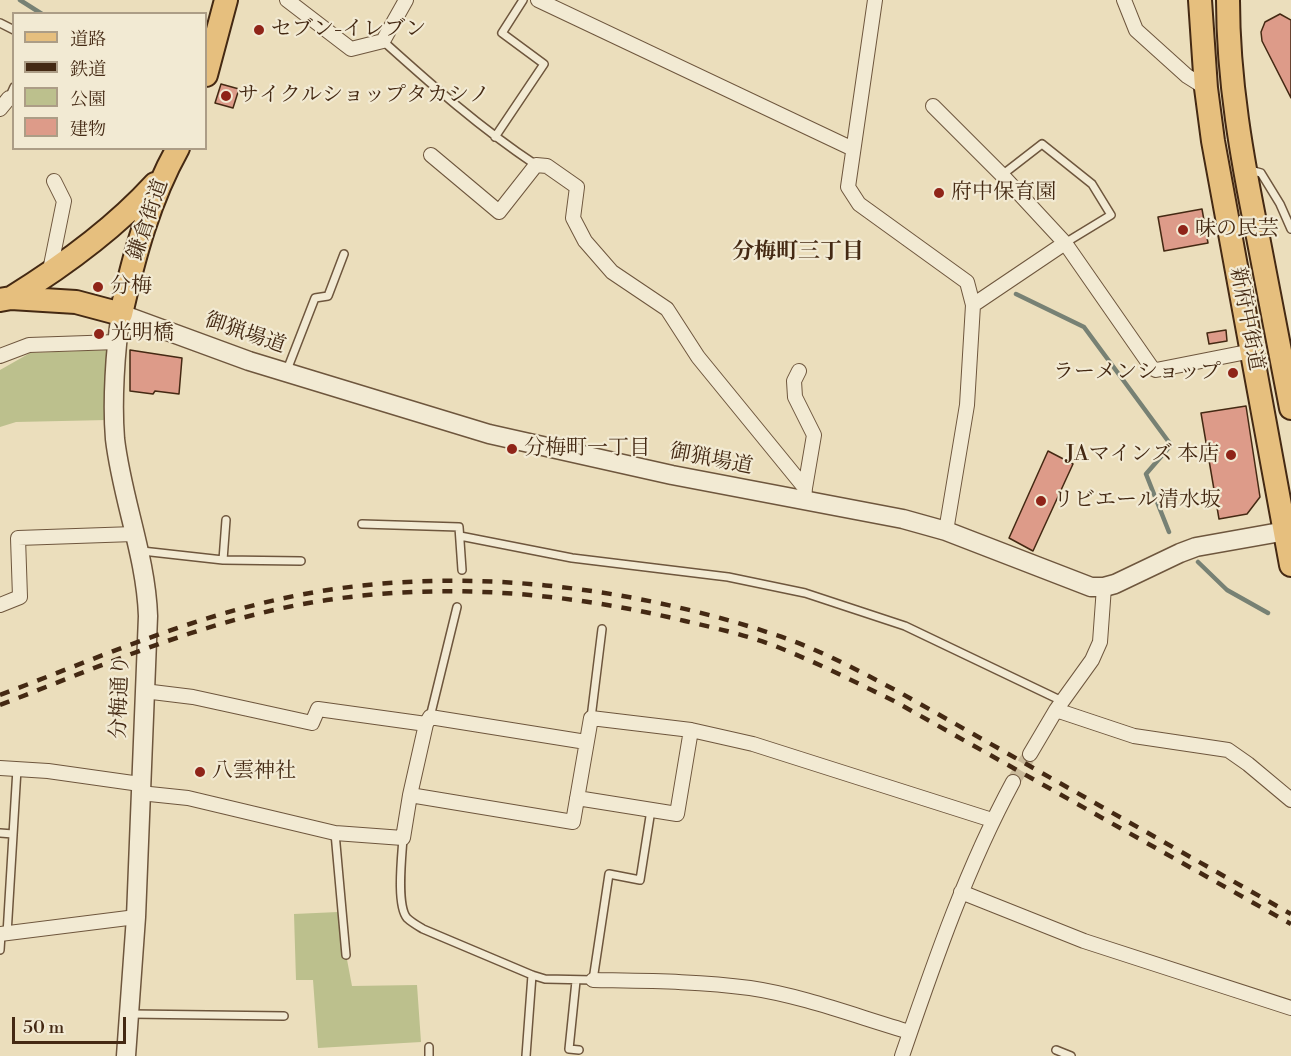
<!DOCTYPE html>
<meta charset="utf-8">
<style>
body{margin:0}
#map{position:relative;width:1291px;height:1056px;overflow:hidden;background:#ebdebc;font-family:"Libre Bodoni","Noto Serif JP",serif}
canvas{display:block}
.legend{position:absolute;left:12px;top:12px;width:195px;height:138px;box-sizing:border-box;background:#f2ead3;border:2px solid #ac9d86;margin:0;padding:8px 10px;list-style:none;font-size:18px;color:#442913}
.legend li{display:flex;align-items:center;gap:12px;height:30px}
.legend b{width:30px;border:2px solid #ac9d86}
.scale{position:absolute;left:12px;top:1017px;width:114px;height:27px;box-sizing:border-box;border:3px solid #442913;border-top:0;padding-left:8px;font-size:18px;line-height:21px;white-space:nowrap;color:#442913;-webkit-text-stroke:4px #f2ead3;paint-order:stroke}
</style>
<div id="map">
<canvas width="1291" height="1056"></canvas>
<ul class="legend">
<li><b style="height:8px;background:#e6bf7e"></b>道路</li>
<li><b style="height:8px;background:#442913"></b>鉄道</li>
<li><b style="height:16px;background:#bcc08d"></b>公園</li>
<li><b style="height:16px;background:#dd9b89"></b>建物</li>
</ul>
<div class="scale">50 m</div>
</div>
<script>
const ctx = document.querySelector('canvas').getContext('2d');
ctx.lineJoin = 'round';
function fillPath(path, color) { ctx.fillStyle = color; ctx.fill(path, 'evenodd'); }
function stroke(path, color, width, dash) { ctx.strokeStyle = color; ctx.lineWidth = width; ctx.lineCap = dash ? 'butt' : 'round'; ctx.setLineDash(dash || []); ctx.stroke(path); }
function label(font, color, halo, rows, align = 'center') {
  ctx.font = font + ' "Libre Bodoni","Noto Serif JP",serif'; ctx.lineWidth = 4.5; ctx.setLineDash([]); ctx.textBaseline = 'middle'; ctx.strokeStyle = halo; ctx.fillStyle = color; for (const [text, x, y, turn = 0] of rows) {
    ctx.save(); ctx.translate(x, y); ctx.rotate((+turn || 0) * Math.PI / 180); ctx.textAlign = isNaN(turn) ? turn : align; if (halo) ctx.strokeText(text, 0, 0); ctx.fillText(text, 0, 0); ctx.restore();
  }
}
fillPath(new Path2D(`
 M 106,350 L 110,363 L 107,420 L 16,422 L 0,427 L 0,370 L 30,353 Z
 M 338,912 L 352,986 L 417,985 L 421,1042 L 318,1048 L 313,980 L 296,980 L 294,914 Z`), '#bcc08d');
stroke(new Path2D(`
 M 20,0 L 42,14
 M 1016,294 L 1084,327 L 1171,445 L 1146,474 L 1169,532
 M 1198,562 L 1227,590 L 1268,613`), '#778174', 4.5);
const building = new Path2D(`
 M 1280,14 L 1291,20 L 1291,98 L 1262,41 L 1261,32 L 1265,22 Z
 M 221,84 L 239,89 L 233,108 L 215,103 Z
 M 1202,209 L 1208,243 L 1164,251 L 1158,217 Z
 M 1226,330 L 1227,341 L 1209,344 L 1207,333 Z
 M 130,350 L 182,358 L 179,394 L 155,391 L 153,394 L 130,391 Z
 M 1246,406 L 1260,497 L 1247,514 L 1219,519 L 1201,413 Z
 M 1048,451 L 1073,464 L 1033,551 L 1009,538 Z`);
fillPath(building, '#dd9b89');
stroke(building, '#442913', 1.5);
stroke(new Path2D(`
 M 1013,782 L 1030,754`), '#caba9a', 14, [14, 7]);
const service = new Path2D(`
 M 0,23 L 14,30
 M 383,41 C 433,86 479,127 536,165
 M 9,98 L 14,87
 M 495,137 L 544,64 L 502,33 L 523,0
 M 1250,170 L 1261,173 L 1280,204 L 1291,229
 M 1002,175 L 1042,144 L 1092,184 L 1111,215 L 1065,243
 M 287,370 L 315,298 L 328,296 L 344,254
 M 362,524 L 459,527 L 462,570
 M 460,536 L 572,558 L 728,577 L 805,593 L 905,626 L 1062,701
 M 142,551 L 223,560 L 301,561
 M 223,560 L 226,520
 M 430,717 L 457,607
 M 591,718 L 602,629
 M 0,833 L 13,834
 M 335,833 L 346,955
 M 403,838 C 402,855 396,905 407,918 C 411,922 418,926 423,929 L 532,975 L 545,979 L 593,980 L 609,874 L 640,880 L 651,810
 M 7,934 L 17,769
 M 0,950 L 1,934
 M 576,981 L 569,1049 L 579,1050
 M 131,1014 L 284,1016
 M 429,1047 L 429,1056
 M 1056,1050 L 1071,1056
 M 526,1056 L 532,975`);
const minor = new Path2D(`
 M 287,0 L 351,49 L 383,41 L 406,0
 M 538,0 L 853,149
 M 875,0 L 848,187 L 859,204 L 967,282 L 973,305 L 967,405 L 946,531
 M 1124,0 L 1136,30 L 1187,76 L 1206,88
 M 933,106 L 1002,175 L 1065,243 L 1152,368 L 1156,370 L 1252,351
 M 0,109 L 9,98 L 14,98
 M 431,155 L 499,212 L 536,165 L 547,166 L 577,187 L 573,218 L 585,241 L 612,272 L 667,309 L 698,357 L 805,488 L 804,501
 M 49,275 L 64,201 L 54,181
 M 973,305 L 1065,243
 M 0,356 L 29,345 L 117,342
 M 799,371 L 794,381 L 795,397 L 814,435 L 805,488
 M 1104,587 L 1100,642 L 1092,660 L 1056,710 L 1134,736 L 1228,750 L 1248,764 L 1291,800
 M 0,605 L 20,597 L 18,538 L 134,534
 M 144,691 L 193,697 L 312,723 L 318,709 L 426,724
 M 1030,754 L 1056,710
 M 0,768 L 48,771 L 140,784
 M 140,793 L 188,798 L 335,833 L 403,838 L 410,795 L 426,724 L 430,717 L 586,742
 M 410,795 L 573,822 L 591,718 L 691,730 L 753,744 L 992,820
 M 577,798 L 677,814 L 691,730
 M 961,892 L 1084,941 L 1291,1008
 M 0,934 L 136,917
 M 593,980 C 645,981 698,981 750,988 C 804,996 858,1017 910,1032
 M 902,1056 C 934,963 966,869 1013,782`);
const tertiary = new Path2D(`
 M 126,1056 L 136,917 L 148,616 C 146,556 122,499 115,439 C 112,403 115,350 121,314 L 249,361 L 489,434 L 672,475 L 903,519 L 946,531 L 1091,587 L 1104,587 L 1115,584 L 1180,553 L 1196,547 L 1291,530`);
const primary = new Path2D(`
 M 1200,0 L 1206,88 L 1213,141 L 1291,565
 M 1228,0 C 1228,80 1242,159 1258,237 C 1269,294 1280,351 1291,408
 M 206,75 L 226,0
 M 11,298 C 63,266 113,230 155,184
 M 0,300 L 11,298 L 76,302 L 121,314 C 134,256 149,200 178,148`);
stroke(service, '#6e563d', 10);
stroke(minor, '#6e563d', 16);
stroke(tertiary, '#6e563d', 21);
stroke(primary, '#442913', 26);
stroke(service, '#f2ead3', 7);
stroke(minor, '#f2ead3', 14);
stroke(tertiary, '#f2ead3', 18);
stroke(primary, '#e6bf7e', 22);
stroke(new Path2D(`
 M 0,695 C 92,660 184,620 280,599 C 441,563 621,583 776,635 C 819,649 859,671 899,692 L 1291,914
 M 0,705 C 93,669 185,629 283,608 C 415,580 554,589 685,621 C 715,628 746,635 775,646 C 816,662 855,682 894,701 L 1291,924`), '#442913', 4.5, [10, 10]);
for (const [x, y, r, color] of [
 [259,30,6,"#8f2418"],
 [226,96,6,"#8f2418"],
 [939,193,6,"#8f2418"],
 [1183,230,6,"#8f2418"],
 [98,287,6,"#8f2418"],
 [99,334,6,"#8f2418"],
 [1233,373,6,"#8f2418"],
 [512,449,6,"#8f2418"],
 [1231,455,6,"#8f2418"],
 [1041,501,6,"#8f2418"],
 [200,772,6,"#8f2418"]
]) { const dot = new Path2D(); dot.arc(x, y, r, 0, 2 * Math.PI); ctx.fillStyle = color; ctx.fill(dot); stroke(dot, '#f2ead3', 2); }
label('21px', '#442913', '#f2ead3', [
 ["セブン-イレブン",271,30],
 ["サイクルショップタカシノ",238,96],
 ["府中保育園",951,193],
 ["味の民芸",1195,230],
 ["分梅",110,287],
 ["光明橋",111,334],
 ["ラーメンショップ",1221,373,"right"],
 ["分梅町一丁目",524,449],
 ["JAマインズ 本店",1219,455,"right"],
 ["リビエール清水坂",1053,501],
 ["八雲神社",212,772]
], 'left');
label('21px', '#442913', '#f2ead3', [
 ["鎌倉街道",149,220,-71],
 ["新府中街道",1246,319,79],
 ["御猟場道",245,334,19],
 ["御猟場道",711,460,11],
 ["分梅通り",121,697,-88]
]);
label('bold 22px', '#442913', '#f2ead3', [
 ["分梅町三丁目",798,253]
]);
</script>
